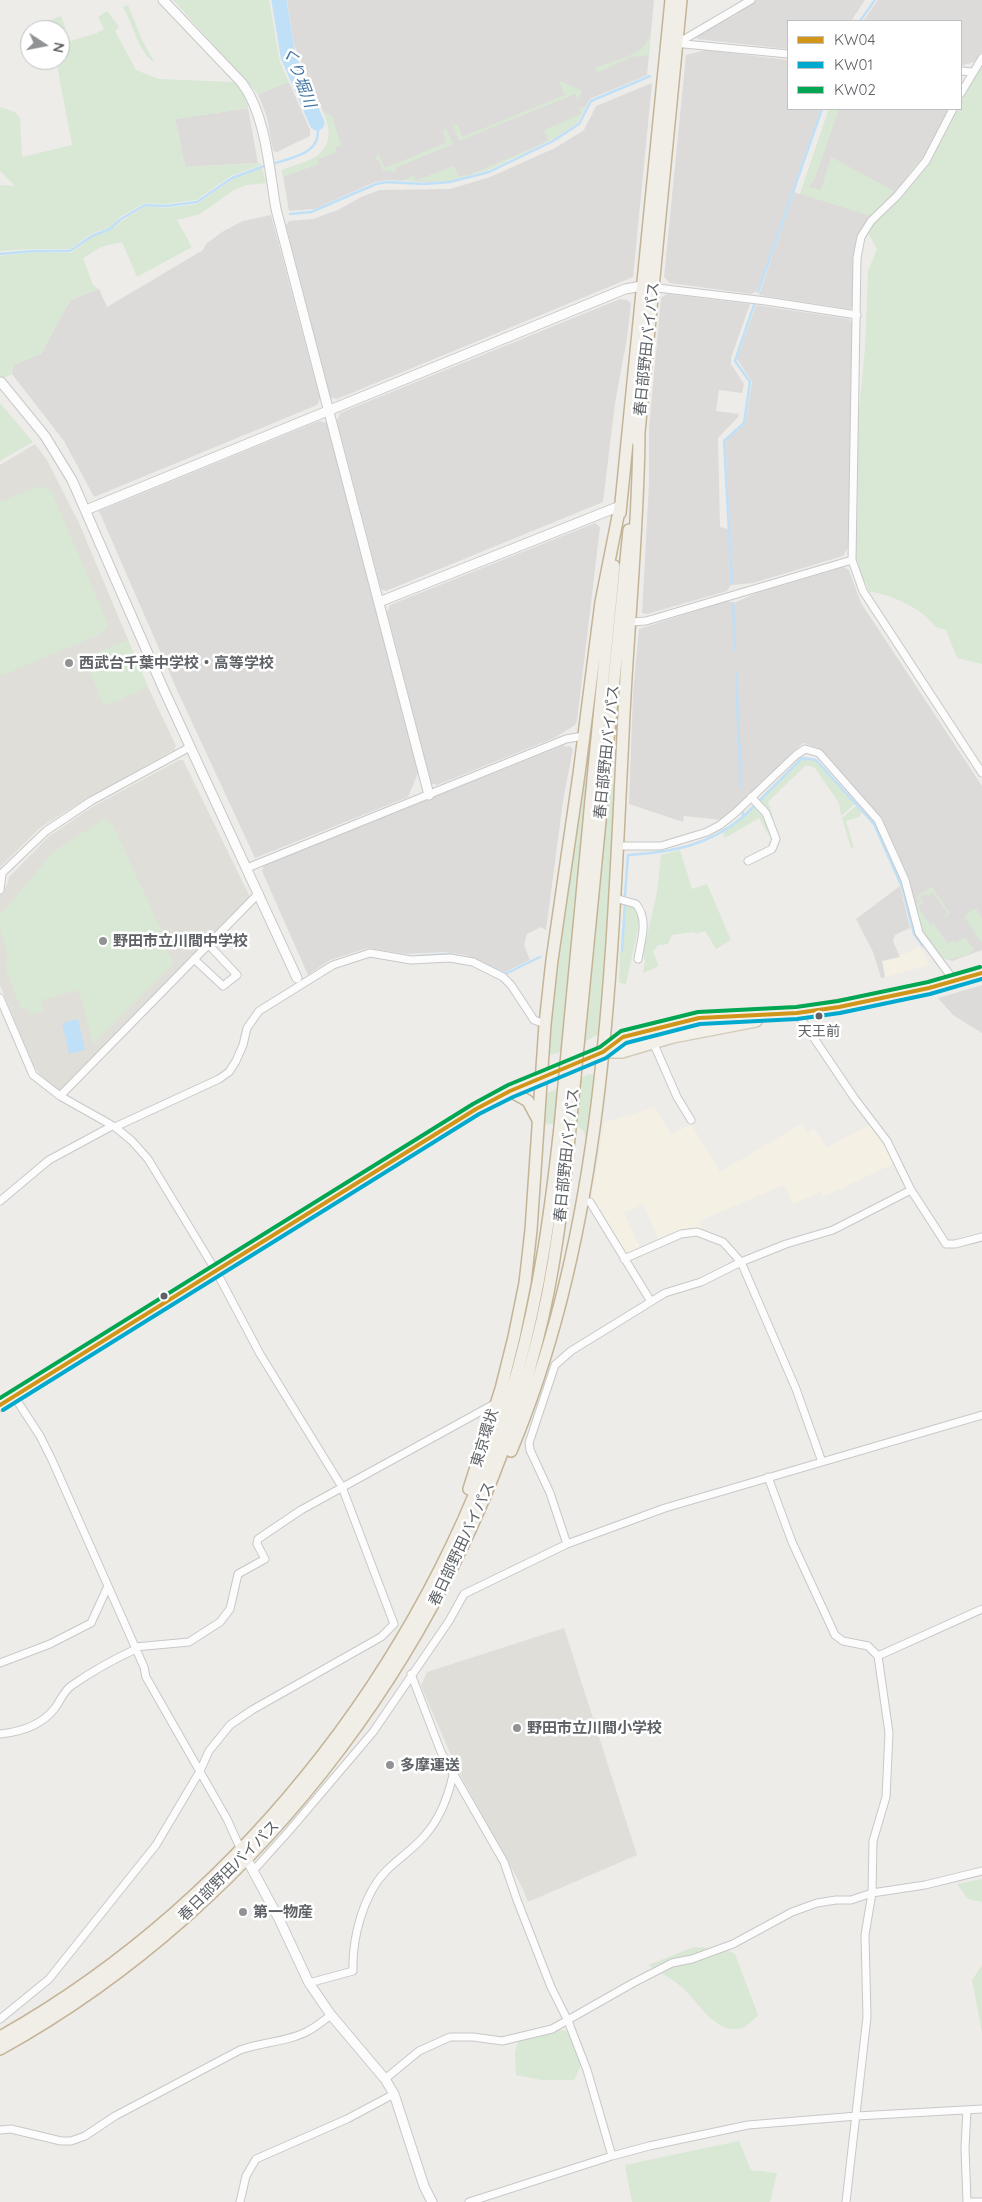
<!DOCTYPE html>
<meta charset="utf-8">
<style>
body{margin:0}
#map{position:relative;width:982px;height:2202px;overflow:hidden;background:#edece9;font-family:Quicksand,sans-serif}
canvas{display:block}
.legend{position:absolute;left:787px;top:20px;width:175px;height:90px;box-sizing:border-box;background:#fff;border:1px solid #bfc0c2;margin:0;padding:6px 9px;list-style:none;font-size:15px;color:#5e6266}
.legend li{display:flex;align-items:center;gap:10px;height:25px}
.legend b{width:25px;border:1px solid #bfc0c2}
.north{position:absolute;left:20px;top:20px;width:50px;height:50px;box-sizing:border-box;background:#fff;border:1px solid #bfc0c2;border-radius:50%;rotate:101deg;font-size:14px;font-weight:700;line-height:20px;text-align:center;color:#5e6266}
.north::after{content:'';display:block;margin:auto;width:18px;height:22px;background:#909294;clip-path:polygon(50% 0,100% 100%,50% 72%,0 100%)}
</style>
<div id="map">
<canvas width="982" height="2202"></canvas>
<ul class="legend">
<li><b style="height:6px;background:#d1951a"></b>KW04</li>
<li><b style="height:6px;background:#00a9ce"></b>KW01</li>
<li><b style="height:6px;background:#00a651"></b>KW02</li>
</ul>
<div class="north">N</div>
</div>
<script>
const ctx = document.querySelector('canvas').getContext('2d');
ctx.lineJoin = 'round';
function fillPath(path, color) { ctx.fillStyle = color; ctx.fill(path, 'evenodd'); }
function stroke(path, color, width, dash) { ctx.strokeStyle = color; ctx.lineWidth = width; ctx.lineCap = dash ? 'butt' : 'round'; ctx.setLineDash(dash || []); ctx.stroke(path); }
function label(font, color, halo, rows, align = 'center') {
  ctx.font = font + ' Quicksand,"Noto Sans JP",sans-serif'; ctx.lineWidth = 5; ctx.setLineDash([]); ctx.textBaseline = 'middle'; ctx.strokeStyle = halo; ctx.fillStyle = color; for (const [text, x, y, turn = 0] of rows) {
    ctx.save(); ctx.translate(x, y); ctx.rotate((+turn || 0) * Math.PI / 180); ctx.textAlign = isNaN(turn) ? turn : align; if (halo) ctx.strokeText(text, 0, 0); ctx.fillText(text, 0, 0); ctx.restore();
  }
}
fillPath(new Path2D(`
 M 919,946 L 929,965 L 885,977 L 882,961 L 900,957 L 900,955 L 907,953 Z
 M 655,1107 L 671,1135 L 691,1124 L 720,1172 L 801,1124 L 808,1133 L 814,1129 L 827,1148 L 871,1124 L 885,1143 L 895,1163 L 823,1197 L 821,1192 L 793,1204 L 784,1185 L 699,1221 L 703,1232 L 660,1242 L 643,1204 L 624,1213 L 641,1250 L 624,1256 L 592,1197 L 604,1123 Z`), '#f5f0e4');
fillPath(new Path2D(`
 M 287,0 L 654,0 L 647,75 L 590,99 L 577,123 L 553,139 L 488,170 L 450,181 L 423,182 L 388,180 L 375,182 L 314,209 L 289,211 L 282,170 L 316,158 L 326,146 L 330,133 L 329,125 L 294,45 Z
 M 756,0 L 865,0 L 851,21 L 788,21 L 788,49 L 697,39 L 698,35 L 702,32 L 734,16 Z
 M 878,0 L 982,0 L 982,52 L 974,62 L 961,66 L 961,21 L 863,21 Z
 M 705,50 L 788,60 L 788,109 L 821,109 L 757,291 L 751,294 L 670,283 L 664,277 L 686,55 Z
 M 289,82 L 310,130 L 310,136 L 277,152 L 273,151 L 267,117 L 258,94 Z
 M 652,83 L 633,277 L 337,399 L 330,397 L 286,225 L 289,221 L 313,219 L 338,210 L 361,197 L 380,190 L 450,189 L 490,177 L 555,148 L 584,130 L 596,106 Z
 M 248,108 L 258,163 L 185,167 L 175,119 Z
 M 829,109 L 948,109 L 924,160 L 864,225 L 855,252 L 854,305 L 850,309 L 759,295 L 794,192 L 800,194 Z
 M 271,215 L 320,399 L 317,405 L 94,497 L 64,441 L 12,374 L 13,365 L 41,354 L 70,300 L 99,289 L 107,307 L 203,250 L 206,244 L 222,232 L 243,221 Z
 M 667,294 L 750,304 L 731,358 L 731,364 L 744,384 L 742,393 L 719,390 L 716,411 L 739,414 L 738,417 L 718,438 L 720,527 L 728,529 L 731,585 L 727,591 L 647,614 L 642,613 L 649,484 L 649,428 L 661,298 Z
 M 620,299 L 627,300 L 631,303 L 627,338 L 615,403 L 603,502 L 386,591 L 381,589 L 337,421 L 340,413 Z
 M 756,305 L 849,319 L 853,324 L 849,546 L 843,556 L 753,583 L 733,585 L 725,441 L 745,424 L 752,382 L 737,359 Z
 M 319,421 L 327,423 L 418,773 L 408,797 L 255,858 L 177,690 L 99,511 Z
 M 595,523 L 600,527 L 577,721 L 575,725 L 554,738 L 437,785 L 431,783 L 387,612 L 390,605 Z
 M 844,567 L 849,570 L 861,603 L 982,786 L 982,950 L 952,961 L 943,958 L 922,932 L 910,884 L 881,819 L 818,748 L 803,743 L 722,820 L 684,816 L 683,822 L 629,804 L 633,693 L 639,629 L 726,601 L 734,603 L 756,593 Z
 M 564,745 L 565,747 L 570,746 L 573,749 L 563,801 L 546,930 L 541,927 L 527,934 L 524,945 L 530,960 L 505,972 L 465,955 L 445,952 L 406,954 L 368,948 L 330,960 L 308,975 L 262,871 L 264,865 Z
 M 900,886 L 910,928 L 895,935 L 893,941 L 900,957 L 882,961 L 885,977 L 881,978 L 873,952 L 856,919 Z
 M 982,985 L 982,1033 L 953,1015 L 938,998 Z`), '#dddbd9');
fillPath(new Path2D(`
 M 35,444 L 47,460 L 79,523 L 148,687 L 176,746 L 174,750 L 79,803 L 41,827 L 0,867 L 0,465 Z
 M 179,760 L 183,760 L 250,897 L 59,1091 L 45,1080 L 34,1067 L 0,985 L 0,895 L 7,885 L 9,877 L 48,837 L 92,807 Z
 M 564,1628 L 637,1855 L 528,1902 L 521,1885 L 457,1769 L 421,1686 L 427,1672 Z`), '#e0ded9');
fillPath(new Path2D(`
 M 173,0 L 269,0 L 280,62 L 289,82 L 258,94 Z
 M 128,5 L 142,40 L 155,63 C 138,52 133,24 123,7 Z
 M 107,11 L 119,27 L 115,31 L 136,70 L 159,79 L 234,82 L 249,100 L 248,108 L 175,119 L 185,167 L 261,163 L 261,165 L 231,176 L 196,200 L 164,204 L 145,203 L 120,217 L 111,227 L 91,234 L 70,249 L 29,249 L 0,251 L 0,185 L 15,186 L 0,171 L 0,107 L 15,112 L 20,118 L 22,157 L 72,145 L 56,60 L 60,60 L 60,30 L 47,30 L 42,23 L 61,16 L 70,41 L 97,33 L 104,29 L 98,17 Z
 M 651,32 L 649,55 L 631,57 L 599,72 L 595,71 L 597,67 C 618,59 645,56 651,32 Z
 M 982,65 L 982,664 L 957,658 L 946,630 C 932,627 934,624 924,615 C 914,606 882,591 869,592 L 866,583 L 854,575 L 857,430 L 865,349 L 868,271 L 877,249 L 868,233 L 875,222 L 897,201 L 910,171 L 946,133 L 957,109 L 961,109 C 961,92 972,78 982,65 Z
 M 561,81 L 582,91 L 578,100 L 575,94 L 459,141 L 452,123 L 458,126 L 462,137 L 565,95 L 559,82 Z
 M 586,106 L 577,123 L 553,139 L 488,170 L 450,181 L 403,181 L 414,175 L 417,180 L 454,166 L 458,176 L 469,175 L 539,145 L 548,140 L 544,130 L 581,114 L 579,108 Z
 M 829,109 L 839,109 L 815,178 L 809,187 L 821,190 L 831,157 L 894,191 L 871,216 L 800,194 Z
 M 323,112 L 332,116 L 341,145 L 336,147 L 335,153 L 318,159 L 319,164 L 283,177 L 282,170 C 314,160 341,152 323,112 Z
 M 445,127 L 453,144 L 395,168 L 396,172 L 383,170 L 378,160 L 374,161 L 378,154 L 385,168 L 446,143 L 443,132 Z
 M 262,168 L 266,183 L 246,185 L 234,190 L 200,214 L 177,220 L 192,247 L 137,277 L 122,242 L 101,247 L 83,258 L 93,285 L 99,289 L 70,300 L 41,354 L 13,365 L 12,374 L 0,380 L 0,256 L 32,252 L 71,253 L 92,237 L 111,230 L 122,221 L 146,206 L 167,208 L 197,204 L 233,179 Z
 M 0,403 L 33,442 L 0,461 Z
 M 40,486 L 51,490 L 108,624 L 106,629 L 98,635 L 0,676 L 0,502 Z
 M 128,640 L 148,687 L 104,706 L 84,658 Z
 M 802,759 L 816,760 L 855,804 L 841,816 L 839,803 L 815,768 L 806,765 L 768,802 L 775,823 L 773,824 L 767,808 L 760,801 Z
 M 584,779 L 588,782 L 561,1052 L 547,1056 L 561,923 Z
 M 615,783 L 609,916 L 600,1033 L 584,1042 L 609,785 Z
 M 757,805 L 763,812 L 770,835 L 769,836 L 759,818 L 725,838 L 723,833 Z
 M 856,806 L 862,813 L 859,817 L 846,821 L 854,847 L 851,848 L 842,818 Z
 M 104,819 L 112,823 L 169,947 L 166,949 L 174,963 L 93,1044 L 79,990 L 41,1000 L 44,1011 L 29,1015 L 27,1008 L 21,1009 L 6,970 L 7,953 L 0,929 L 0,915 L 54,851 Z
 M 680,850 L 692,889 L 707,884 L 731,940 L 716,949 L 705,931 L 696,934 L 694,932 L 672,935 L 668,944 L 658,945 L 653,952 L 659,966 L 643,973 L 645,961 L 643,954 L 657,892 L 661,855 Z
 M 932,887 L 950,914 L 943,918 L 947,913 L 933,892 L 928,896 L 926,893 L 920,897 L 923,902 L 918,906 L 930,925 L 933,923 L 948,944 L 954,940 L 956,943 L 965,937 L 974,950 L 966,955 L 948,960 L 943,958 L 922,932 L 915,906 L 920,902 L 917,896 Z
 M 626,903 L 632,904 L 641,915 L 626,984 L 619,983 L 620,952 L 623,951 Z
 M 974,909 L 977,910 L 982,918 L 982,943 L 965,918 L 966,915 Z
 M 588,1074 L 595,1075 L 586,1138 L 583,1130 L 576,1126 L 580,1078 Z
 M 558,1088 L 554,1124 L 547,1124 L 543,1128 L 546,1094 Z
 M 982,1879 L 982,1902 L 968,1899 L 957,1884 Z
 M 694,1947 L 725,1949 L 735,1954 L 758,2015 C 753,2020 746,2028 739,2029 C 713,2033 697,1998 678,1984 C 669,1977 658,1971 648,1965 Z
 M 982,1965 L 982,2033 L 972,1980 Z
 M 560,2030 L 576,2033 L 581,2065 L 574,2080 L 541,2080 L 516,2075 L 515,2053 L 519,2036 Z
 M 739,2141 L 751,2170 L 777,2173 L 770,2202 L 632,2202 L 625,2165 Z`), '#d8e8d5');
fillPath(new Path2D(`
 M 78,1019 L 85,1050 L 69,1054 L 62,1023 Z`), '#bfe0f6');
stroke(new Path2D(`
 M 860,21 L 875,0
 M 272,164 C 295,157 324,153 317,123
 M 290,214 L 311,212 L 376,184 L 387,182 L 424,184 L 450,182 L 489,172 L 553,141 L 579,124 L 591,101 L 650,76
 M 0,254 L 33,251 L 70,251 L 92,236 L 110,229 L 121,219 L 145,205 L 166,206 L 197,202 L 232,178 L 267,165
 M 758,292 L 822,109
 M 732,584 L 724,441 L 744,423 L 750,382 L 735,361 L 754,305
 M 733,603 L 735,649
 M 736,674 L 741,787
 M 759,801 L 802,758 L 816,760 L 874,824 L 902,887 L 914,934 L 923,946
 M 743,817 L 756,804
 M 625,895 L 628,855 C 672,852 708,846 743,817 L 743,813
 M 622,951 L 625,903
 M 419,956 L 449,954 L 467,958
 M 484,964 L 505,974 L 540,957`), '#bfe0f6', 2.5);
stroke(new Path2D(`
 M 279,0 L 288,56 L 317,123`), '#bfe0f6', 15);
const minor = new Path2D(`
 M 674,43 L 788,54
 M 678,43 L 751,0
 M 961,71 L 972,72
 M 961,93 L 982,58
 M 953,109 L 926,161 L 897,196 L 871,221 L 861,237 L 857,258 L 852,560 L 863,591 L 982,773
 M 649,287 L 766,301 L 857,315
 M 631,622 L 646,621 L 852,560
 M 618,846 L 661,846 L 707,832 L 720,825 L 735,813 L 796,755 L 805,749 L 819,753 L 878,820 L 905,880 L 919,933 L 955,982
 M 748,861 L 772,849 L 776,839 L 766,813 L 751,797
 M 247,868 L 566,739 L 583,736
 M 0,875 L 46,831 L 91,801 L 190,747
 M 0,890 L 2,875
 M 615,898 L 636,904 C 649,920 641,940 638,959
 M 194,959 L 223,986 L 237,975 L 208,944
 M 0,998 L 33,1075 L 60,1096 L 115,1127 L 132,1141 L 148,1159 L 216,1271 L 260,1354 L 342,1487 L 394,1624 L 381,1637 L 252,1710 L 230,1725 L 209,1751 L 200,1771 L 156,1845 L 49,1979 L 0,2019
 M 797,1013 L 855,1099 L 887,1141 L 911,1190 L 946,1244 L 955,1244 L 982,1237
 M 653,1042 L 677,1097 L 691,1120
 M 60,1096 L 259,893
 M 115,1127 L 219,1079 L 229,1072 L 236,1061 L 243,1045 L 247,1028 L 259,1011 L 333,965 L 370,953 L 411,960 L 450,958 L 473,962 L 503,977 L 511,985 L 534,1020 L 545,1024
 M 0,1201 L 49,1160 L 112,1126
 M 583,1201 L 590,1202 L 650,1300
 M 624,1259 L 681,1234 L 697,1232 L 723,1242 L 741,1262 L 796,1389 L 822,1462
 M 14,1396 L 40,1436 L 52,1460 L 144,1667 L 146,1677 L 227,1819 L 241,1850
 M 768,1477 L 792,1542 L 835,1635 L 843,1641 L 868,1646 L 878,1656 L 889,1733 L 886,1797 L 873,1841 L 872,1893 L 865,1935 L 867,2017 L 846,2202
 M 567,1544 L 550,1493 L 530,1450 L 529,1443 L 555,1365 L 571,1351 L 665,1293 L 701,1282 L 741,1262 L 786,1244 L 833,1230 L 911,1190
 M 135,1647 L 189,1642 L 220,1622 L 230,1609 L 238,1574 L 265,1559 L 257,1544 L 258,1539 L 301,1510 L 496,1403
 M 878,1656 L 982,1609
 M 0,1663 L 50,1644 L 91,1623 L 108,1586
 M 411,1674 L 441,1752 L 504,1862 L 517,1900 L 551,1987 L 568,2021 L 587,2070 L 612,2156
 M 0,1734 C 20,1732 42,1725 55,1708 C 60,1701 64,1691 71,1686 C 91,1672 114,1659 136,1649
 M 253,1871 L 289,1831 L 373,1732 L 449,1621 L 464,1594 L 567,1544 L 665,1508 L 982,1415
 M 309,1983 L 353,1971 C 352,1938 363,1895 386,1871 C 399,1858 415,1848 426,1834 C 441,1817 448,1797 453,1775
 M 385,2079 L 419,2051 L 450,2037 L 473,2037 L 502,2041 L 552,2029 L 633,1983 L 672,1963 L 692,1959 L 733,1944 L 792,1912 L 817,1903 L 836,1900 L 851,1900 L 872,1893 L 925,1885 L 982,1871
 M 967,2110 L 965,2148 L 967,2202 L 982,2202
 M 0,2130 L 11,2129 L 61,2141 L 71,2141 L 85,2136 L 115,2116 L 240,2050 C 262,2042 288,2042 308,2031 C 316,2027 324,2020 331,2015
 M 240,2202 L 246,2176 L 256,2159 L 347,2119 L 394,2094
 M 469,2202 L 612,2156 L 649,2146 L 748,2125 L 857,2116 L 982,2109`);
const tertiary = new Path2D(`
 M 163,0 L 242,83 C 266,115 269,169 276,209 L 429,795
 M 1,382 L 45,436 L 72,480 L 163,688 L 297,978
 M 86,510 L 625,289 L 642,286
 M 379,602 L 620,506
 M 244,1854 L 279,1919 L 309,1983 L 331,2015 L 385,2079 L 394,2094 L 424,2186 L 432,2202`);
const primary = new Path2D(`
 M 791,1014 C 856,1002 919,993 982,973
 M 603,1052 L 622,1052 L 673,1037 L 756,1021
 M 0,1405 L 427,1139 L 498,1097 L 603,1052 L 623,1037 L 699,1018 L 797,1013`);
const trunk = new Path2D(`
 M 638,442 L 681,0
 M 620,513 L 671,0
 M 593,779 L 614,566
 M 604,780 L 629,530
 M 510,1091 L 528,1101 L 537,1118
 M 511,1451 C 605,1227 611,975 623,735 C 627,636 638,536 639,436
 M 469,1489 L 501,1389 L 514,1337 L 525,1283 L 531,1230 L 545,1024 L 552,960 L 579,774 L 601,602 L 620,506
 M 0,2037 C 248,1898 442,1643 518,1369 C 540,1290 551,1209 560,1127
 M 0,2049 C 265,1902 462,1633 537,1341 C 555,1272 563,1200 570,1128`);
stroke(minor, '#c8c8c8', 9);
stroke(tertiary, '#c8c8c8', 11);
stroke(primary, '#d4cbb8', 14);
stroke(trunk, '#c4b497', 14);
stroke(minor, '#fcfcfc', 7);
stroke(tertiary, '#fcfcfc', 9);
stroke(primary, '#f2f0e9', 11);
stroke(trunk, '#f0eee6', 11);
const trunkBridge = new Path2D(`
 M 560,1127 L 593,779
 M 570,1128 L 604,780`);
stroke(trunkBridge, '#c4b497', 14, []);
stroke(trunkBridge, '#f0eee6', 11);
stroke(new Path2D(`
 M 0,1405 L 476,1109 L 510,1091 L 603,1052 L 623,1037 L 699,1018 L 797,1013 L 839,1007 L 929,988 L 982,973`), '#d1951a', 4);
stroke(new Path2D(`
 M 3,1410 L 479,1114 L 513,1097 L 606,1058 L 626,1043 L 700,1024 L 797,1019 L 840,1013 L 930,994 L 982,979`), '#00a9ce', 4);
stroke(new Path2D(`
 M 0,1398 L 473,1104 L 508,1085 L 600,1047 L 621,1031 L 698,1012 L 796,1007 L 838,1001 L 928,982 L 980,967`), '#00a651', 4);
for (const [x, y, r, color] of [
 [69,663,5,"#909294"],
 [103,941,5,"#909294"],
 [819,1016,4.5,"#5e6266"],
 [164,1296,4.5,"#5e6266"],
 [517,1728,5,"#909294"],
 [390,1765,5,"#909294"],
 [243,1912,5,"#909294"]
]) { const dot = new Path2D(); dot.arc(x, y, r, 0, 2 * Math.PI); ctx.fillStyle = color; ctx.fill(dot); stroke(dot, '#fff', 2); }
label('14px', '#5e6266', '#fff', [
 ["天王前",819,1032]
]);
label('15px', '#5e6266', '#fff', [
 ["春日部野田バイパス",647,349,-84],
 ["春日部野田バイパス",607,752,-84],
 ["春日部野田バイパス",567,1155,-84],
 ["東京環状",485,1438,-73],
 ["春日部野田バイパス",462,1544,-65],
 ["春日部野田バイパス",229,1871,-45]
]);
label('bold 15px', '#5e6266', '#fff', [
 ["西武台千葉中学校・高等学校",79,663],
 ["野田市立川間中学校",113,941],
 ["野田市立川間小学校",527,1728],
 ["多摩運送",400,1765],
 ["第一物産",253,1912]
], 'left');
label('italic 16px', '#4577a4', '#fff', [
 ["くり堀川",299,77,69]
]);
</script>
